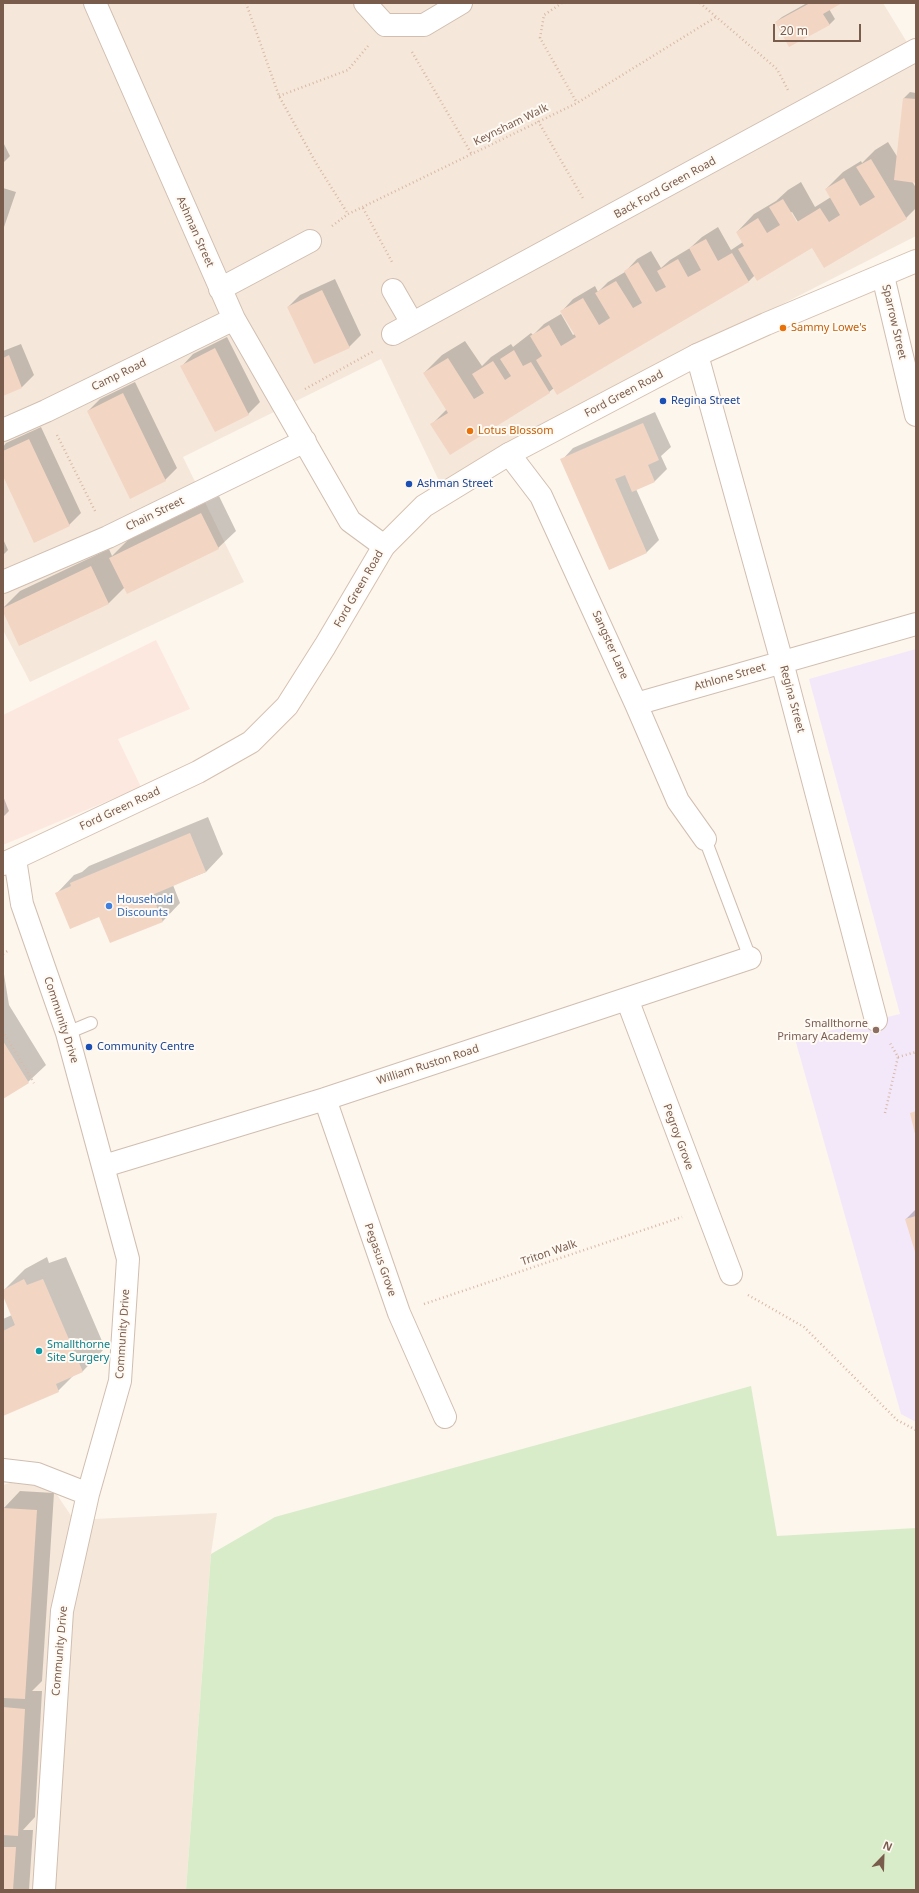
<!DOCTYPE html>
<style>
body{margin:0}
#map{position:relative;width:919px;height:1893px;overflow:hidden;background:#fdf6ec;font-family:"Noto Sans",sans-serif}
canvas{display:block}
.frame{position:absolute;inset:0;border:4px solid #7a5c4d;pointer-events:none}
.north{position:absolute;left:863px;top:1837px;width:40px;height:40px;-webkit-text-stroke:3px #fffaf3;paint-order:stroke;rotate:23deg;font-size:11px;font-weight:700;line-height:16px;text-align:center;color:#7a5c4d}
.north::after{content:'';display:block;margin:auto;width:14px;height:18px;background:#7a5c4d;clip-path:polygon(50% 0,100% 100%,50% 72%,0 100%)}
.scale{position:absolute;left:773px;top:24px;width:88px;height:18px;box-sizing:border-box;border:2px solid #7a5c4d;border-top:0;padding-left:5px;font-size:12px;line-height:14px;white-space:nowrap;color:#7a5c4d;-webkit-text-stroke:3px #fffaf3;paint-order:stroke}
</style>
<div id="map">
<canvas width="919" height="1893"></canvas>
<div class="frame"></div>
<div class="north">N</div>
<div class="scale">20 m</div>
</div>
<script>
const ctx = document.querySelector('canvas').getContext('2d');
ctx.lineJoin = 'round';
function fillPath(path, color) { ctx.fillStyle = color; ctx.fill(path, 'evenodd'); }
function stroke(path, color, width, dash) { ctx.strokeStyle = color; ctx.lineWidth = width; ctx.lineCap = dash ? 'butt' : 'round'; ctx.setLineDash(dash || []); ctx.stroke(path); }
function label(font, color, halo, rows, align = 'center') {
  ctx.font = font + ' "Noto Sans",sans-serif'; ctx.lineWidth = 4; ctx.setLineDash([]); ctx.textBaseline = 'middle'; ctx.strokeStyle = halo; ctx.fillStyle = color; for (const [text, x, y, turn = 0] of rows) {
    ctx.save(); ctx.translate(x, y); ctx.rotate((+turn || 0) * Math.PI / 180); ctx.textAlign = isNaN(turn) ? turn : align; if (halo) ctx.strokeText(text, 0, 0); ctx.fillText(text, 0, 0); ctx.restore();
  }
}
fillPath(new Path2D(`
 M 3,3 L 883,3 L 916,57 L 916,236 L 565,415 L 440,483 L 381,359 L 183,457 L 244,582 L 30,682 L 3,630 Z
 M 13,1482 L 49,1483 L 74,1520 L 217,1513 L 211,1554 L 186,1890 L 3,1890 L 3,1485 Z`), '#f5e8da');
fillPath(new Path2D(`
 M 156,640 L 190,709 L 118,739 L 141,787 L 3,845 L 3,715 Z`), '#fde8e0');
fillPath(new Path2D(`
 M 916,649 L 916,1422 L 901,1414 L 795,1039 L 900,1014 L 809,679 Z`), '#f3e8fa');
fillPath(new Path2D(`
 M 751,1386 L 777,1536 L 916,1528 L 916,1890 L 186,1890 L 211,1554 L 275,1517 Z`), '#d8ecc9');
fillPath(new Path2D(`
 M 807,3 L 840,3 L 829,9 L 835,19 L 829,25 L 776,22 L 782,17 Z
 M 910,92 L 916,93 L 916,182 L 912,181 L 916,188 L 916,208 L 906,218 L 813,246 L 755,275 L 749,281 L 557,393 L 554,388 L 549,392 L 432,424 L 447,409 L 424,373 L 442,355 L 465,341 L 482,366 L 491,357 L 511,344 L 513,347 L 531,333 L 533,335 L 544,324 L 561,314 L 573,335 L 575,334 L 562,311 L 573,299 L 595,286 L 598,292 L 608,282 L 625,272 L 637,259 L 651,251 L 661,268 L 670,260 L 690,248 L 702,237 L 718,227 L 731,250 L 743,242 L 737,232 L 754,214 L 776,201 L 788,190 L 801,182 L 815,207 L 831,197 L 826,189 L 843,172 L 861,161 L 862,163 L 875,150 L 888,142 L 898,158 L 904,98 ZM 792,212 L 798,222 L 796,223 L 790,213 Z
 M 3,142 L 10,156 L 3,163 Z
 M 3,188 L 16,192 L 3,230 Z
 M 335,279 L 361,335 L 349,347 L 288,307 L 300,295 Z
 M 227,337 L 260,402 L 248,414 L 182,366 L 193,354 Z
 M 21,344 L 34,375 L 22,387 L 3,395 L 3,351 Z
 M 135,382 L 177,468 L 165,480 L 88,411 L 100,399 Z
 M 655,412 L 671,447 L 661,456 L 667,469 L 655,481 L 636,489 L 659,540 L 647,552 L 610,569 L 562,460 L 573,448 Z
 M 41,427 L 81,513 L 69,525 L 3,473 L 3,447 L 6,443 Z
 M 219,496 L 236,531 L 218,548 L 125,587 L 109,603 L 20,645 L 3,608 L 20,591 L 109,549 L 112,556 L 128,540 Z
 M 3,539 L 8,550 L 3,555 Z
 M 3,796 L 9,811 L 3,817 Z
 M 208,817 L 223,854 L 206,872 L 173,885 L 180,903 L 163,921 L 111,942 L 100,915 L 57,893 L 74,875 L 82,872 L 89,866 Z
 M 3,968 L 9,1005 L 46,1065 L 28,1082 L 3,1098 Z
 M 916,1209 L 916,1253 L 906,1219 Z
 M 47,1257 L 49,1263 L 66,1257 L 105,1348 L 83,1371 L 74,1375 L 58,1391 L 3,1414 L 3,1319 L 12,1315 L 3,1291 L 25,1269 Z
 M 20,1491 L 54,1493 L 42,1681 L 32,1691 L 42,1691 L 35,1817 L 23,1830 L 33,1830 L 29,1890 L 3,1890 L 3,1509 Z`), '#0003');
fillPath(new Path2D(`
 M 810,3 L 842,3 L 823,14 L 830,25 L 789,47 L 775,22 Z
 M 903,98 L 916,99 L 916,183 L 894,180 Z
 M 871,159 L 907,219 L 824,268 L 812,248 L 757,281 L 738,249 L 744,246 L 736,232 L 758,218 L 767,233 L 780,225 L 769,207 L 783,199 L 797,222 L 820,208 L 829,222 L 840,215 L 825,189 L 844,178 L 860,206 L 875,197 L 856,167 Z
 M 706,239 L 718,261 L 732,253 L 749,282 L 557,395 L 536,360 L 542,356 L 530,336 L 549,325 L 561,346 L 576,337 L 560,311 L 583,298 L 599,325 L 610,318 L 595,293 L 616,281 L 633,308 L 642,303 L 624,271 L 638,262 L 656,292 L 666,287 L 657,271 L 678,259 L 688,277 L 701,270 L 689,248 Z
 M 322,290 L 350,348 L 314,364 L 287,307 Z
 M 215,348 L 249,415 L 215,432 L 180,366 Z
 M 514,350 L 523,366 L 531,362 L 550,393 L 450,455 L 430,424 L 448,413 L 423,373 L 448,358 L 474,399 L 484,393 L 472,374 L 493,361 L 505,380 L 511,376 L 500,359 Z
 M 9,355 L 22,388 L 3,396 L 3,358 Z
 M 123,393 L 166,481 L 130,499 L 87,411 Z
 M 643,423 L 659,460 L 648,465 L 655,482 L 632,492 L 625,475 L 615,479 L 647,553 L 609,570 L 560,459 Z
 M 29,439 L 70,526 L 34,543 L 3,476 L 3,451 Z
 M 201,513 L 219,549 L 127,594 L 109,558 Z
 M 91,566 L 109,604 L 19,646 L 3,612 L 3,608 Z
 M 190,833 L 206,872 L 152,895 L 163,922 L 110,943 L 99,917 L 70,929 L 55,893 L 71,886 L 70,883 Z
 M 3,1041 L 29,1083 L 3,1099 Z
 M 916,1111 L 916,1134 L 915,1134 L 910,1113 Z
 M 916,1216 L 916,1255 L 905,1219 Z
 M 24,1279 L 27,1285 L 43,1279 L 83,1372 L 56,1384 L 59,1392 L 3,1416 L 3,1331 L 15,1325 L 3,1296 L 3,1290 Z
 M 3,1508 L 37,1510 L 25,1699 L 3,1698 Z
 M 3,1707 L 25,1709 L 18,1836 L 3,1835 Z
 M 3,1847 L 16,1847 L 13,1890 L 3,1890 Z`), '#f3d5c3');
const service = new Path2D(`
 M 705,839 L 750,958
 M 67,1033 L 91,1023`);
const minor = new Path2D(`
 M 95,3 L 234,319 L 350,521 L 384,546
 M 365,3 L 385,25 L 424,25 L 461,3
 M 883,276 L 916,415
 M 220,289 L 310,241
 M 393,290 L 412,323
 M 393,334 L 916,50
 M 697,355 L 782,662 L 876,1020
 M 3,430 L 46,411 L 234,319
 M 509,454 L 541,496 L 636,704 L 678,801 L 705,839
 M 3,582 L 108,537 L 305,441
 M 636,704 L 916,624
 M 15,859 L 22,904 L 67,1033 L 128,1259 L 120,1381 L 88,1494 L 62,1611 L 44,1890
 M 627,999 L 731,1274
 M 325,1099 L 399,1313 L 445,1417
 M 104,1166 L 325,1099 L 750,958
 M 3,1470 L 37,1474 L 88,1494`);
const secondary = new Path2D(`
 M 3,864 L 198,772 L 251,742 L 287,706 L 325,646 L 384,546 L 424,506 L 509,454 L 697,355 L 766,324 L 916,261`);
stroke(service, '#d1beb0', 14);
stroke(minor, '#d1beb0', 24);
stroke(secondary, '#d6c0b0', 24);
stroke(new Path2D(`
 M 246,3 L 279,96 L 316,163 L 348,214
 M 562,3 L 544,15 L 540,38 L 577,103
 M 700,3 L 777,69 L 788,90
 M 412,52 L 471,153
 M 279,96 L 348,70 L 368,46
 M 538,121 L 584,200
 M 363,208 L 393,264
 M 332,226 L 348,214 L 577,103 L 716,17
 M 305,389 L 374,351
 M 57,435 L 96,513
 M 3,954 L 9,950
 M 3,1031 L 34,1083
 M 898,1057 L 916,1052
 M 885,1113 L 898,1057 L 890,1043
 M 748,1295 L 804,1327 L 897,1420 L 916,1430
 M 424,1304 L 682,1217`), '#d9b8a5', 2.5, [1, 3]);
stroke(service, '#fff', 12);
stroke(minor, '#fff', 22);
stroke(secondary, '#fff', 22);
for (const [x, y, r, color] of [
 [783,328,4,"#e8710a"],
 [663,401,4,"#1a4fb4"],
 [470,431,4,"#e8710a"],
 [409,484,4,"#1a4fb4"],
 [109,906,4,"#3f7fe0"],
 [876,1030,4,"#8d6e63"],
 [89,1047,4,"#1a4fb4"],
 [39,1351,4,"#0f9aa8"]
]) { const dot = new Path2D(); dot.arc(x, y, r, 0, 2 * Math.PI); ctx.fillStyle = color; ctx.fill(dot); stroke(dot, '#fffaf3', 1.5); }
label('11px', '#7a5c4d', '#fffaf3', [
 ["Keynsham Walk",511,125,-26],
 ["Back Ford Green Road",665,188,-29],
 ["Ashman Street",195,232,66],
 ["Sparrow Street",894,322,77],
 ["Camp Road",119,375,-26],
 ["Ford Green Road",624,394,-28],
 ["Chain Street",155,514,-26],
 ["Ford Green Road",359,589,-60],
 ["Sangster Lane",610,645,66],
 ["Athlone Street",730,677,-16],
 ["Regina Street",792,699,75],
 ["Ford Green Road",120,809,-25],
 ["Community Drive",61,1020,72],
 ["William Ruston Road",428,1065,-18],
 ["Pegroy Grove",678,1137,70],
 ["Triton Walk",549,1253,-19],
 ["Pegasus Grove",380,1260,71],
 ["Community Drive",123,1334,-86],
 ["Community Drive",60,1651,-85]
]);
label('11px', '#c56008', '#fffaf3', [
 ["Sammy Lowe's",791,328],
 ["Lotus Blossom",478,431]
], 'left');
label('11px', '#164399', '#fffaf3', [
 ["Regina Street",671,401],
 ["Ashman Street",417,484],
 ["Community Centre",97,1047]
], 'left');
label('11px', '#366cbe', '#fffaf3', [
 ["Household",117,900],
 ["Discounts",117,913]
], 'left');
label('11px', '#785e54', '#fffaf3', [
 ["Smallthorne",868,1024],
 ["Primary Academy",868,1037]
], 'right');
label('11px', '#0d838f', '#fffaf3', [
 ["Smallthorne",47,1345],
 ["Site Surgery",47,1358]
], 'left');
</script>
